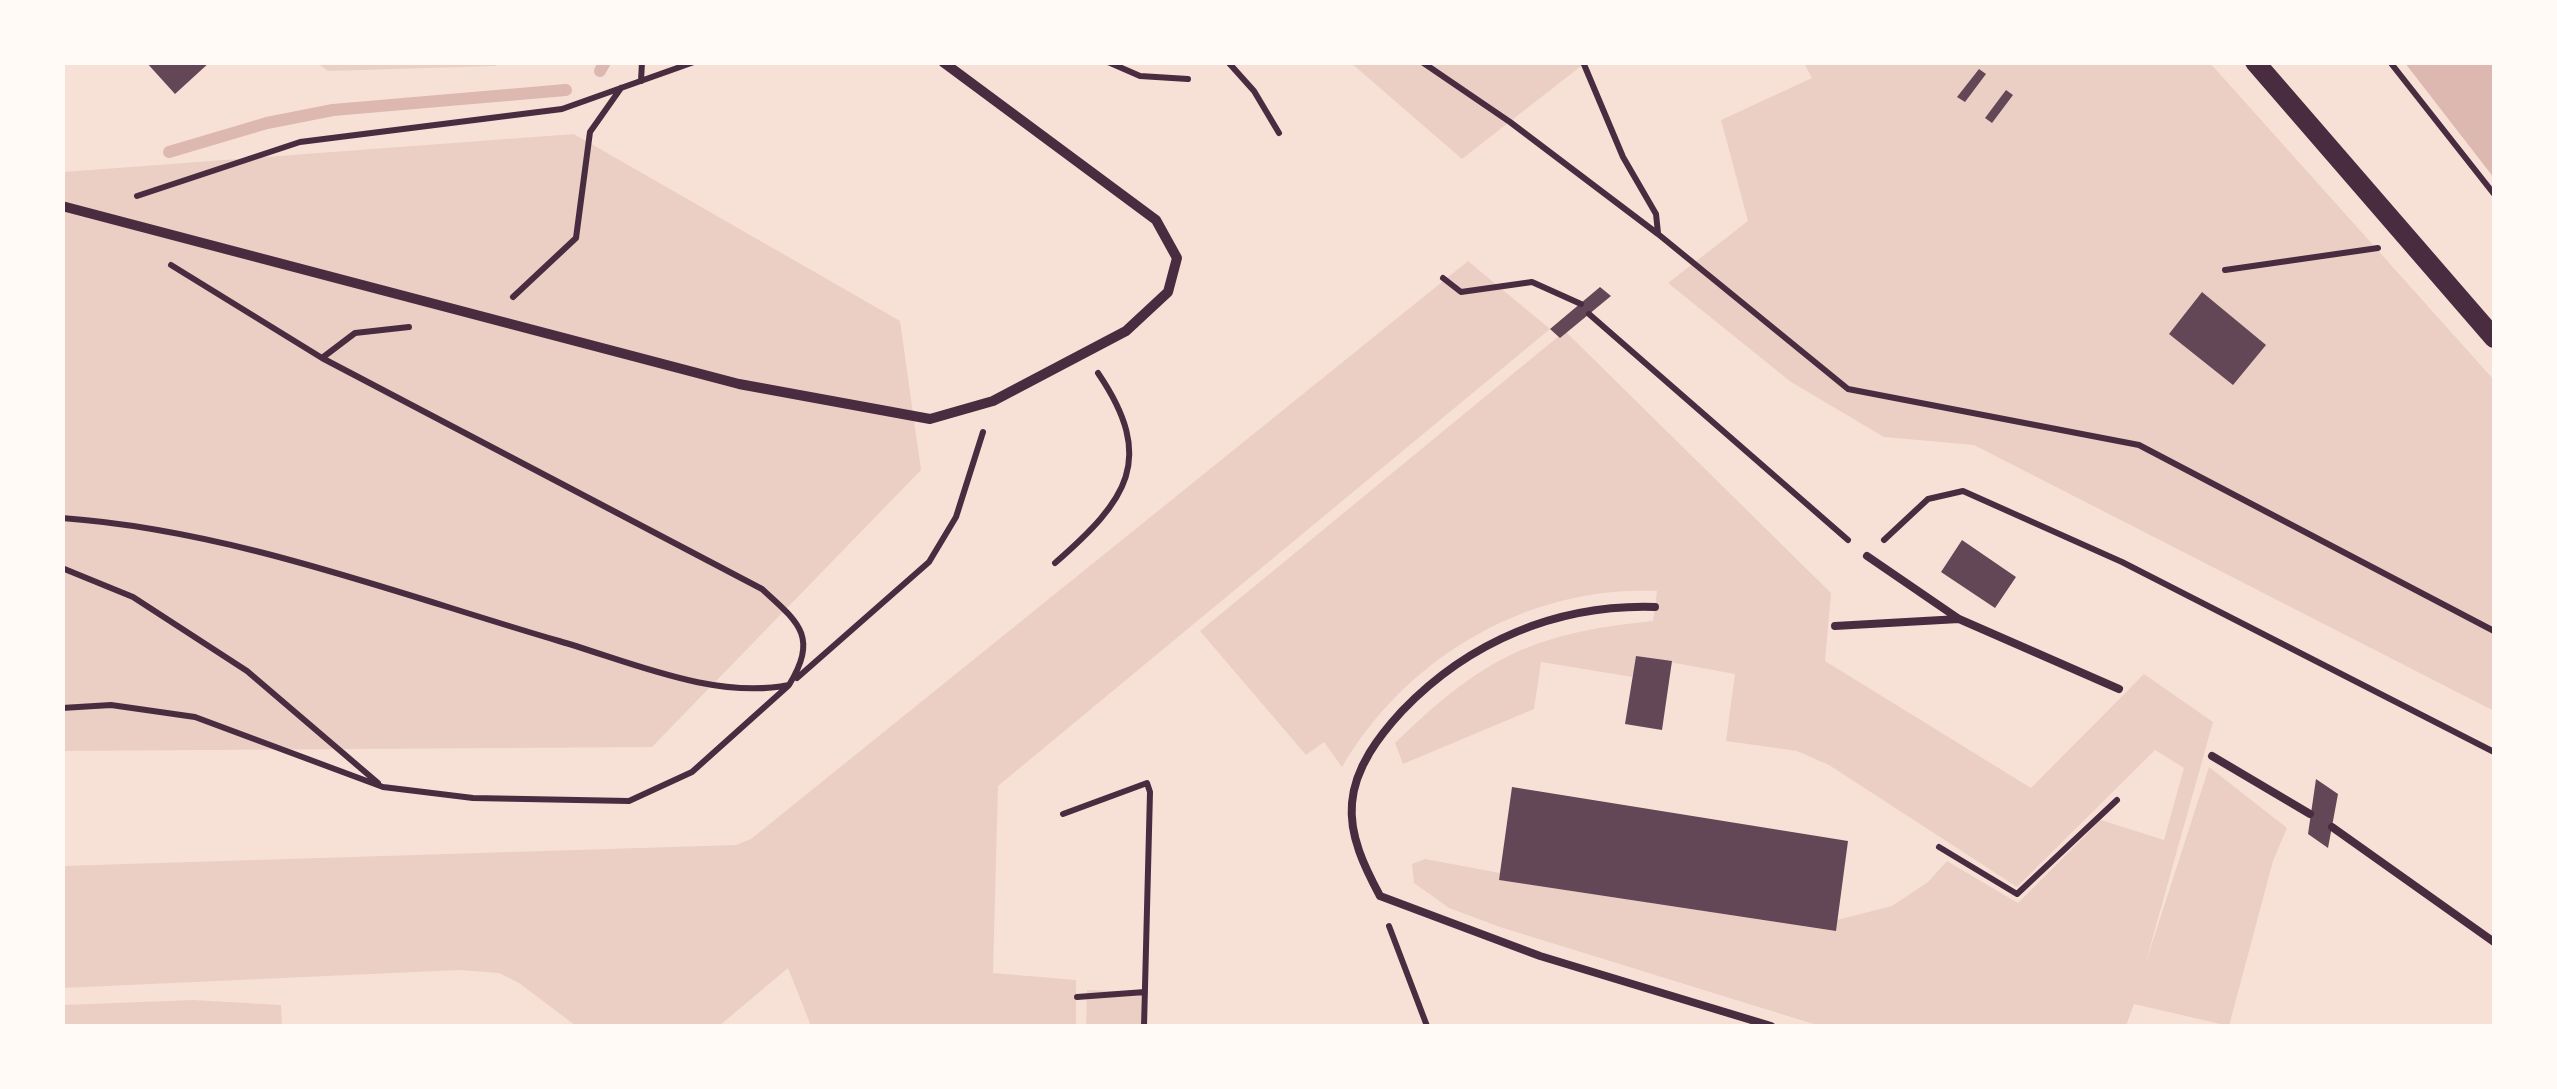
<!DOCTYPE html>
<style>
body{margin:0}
#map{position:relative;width:2557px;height:1089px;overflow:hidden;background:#f7e1d7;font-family:"PT Serif",serif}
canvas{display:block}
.frame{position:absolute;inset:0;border:65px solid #fffaf5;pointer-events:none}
</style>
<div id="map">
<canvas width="2557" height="1089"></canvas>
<div class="frame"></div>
</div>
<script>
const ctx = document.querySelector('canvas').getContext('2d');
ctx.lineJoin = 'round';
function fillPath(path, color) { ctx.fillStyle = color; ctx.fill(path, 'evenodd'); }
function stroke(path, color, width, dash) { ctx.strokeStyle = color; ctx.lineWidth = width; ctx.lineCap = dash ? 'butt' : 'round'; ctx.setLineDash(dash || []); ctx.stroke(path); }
fillPath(new Path2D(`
 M 496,63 L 496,66 L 328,71 L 317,63 Z
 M 1351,63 L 1585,63 L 1462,159 Z
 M 1804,63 L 2210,63 L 2494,380 L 2494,711 L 1974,445 L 1884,437 L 1791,382 L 1668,283 L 1748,221 L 1721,120 L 1812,78 Z
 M 574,134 L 900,321 L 921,470 L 652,747 L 63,751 L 63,172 Z
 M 1468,261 L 1550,329 L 998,786 L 993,973 L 1076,980 L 1076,1026 L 811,1026 L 788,968 L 719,1026 L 576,1026 L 519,983 L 499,973 L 459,970 L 63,988 L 62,866 L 736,845 L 751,839 Z
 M 1565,331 L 1831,593 L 1825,661 L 2031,788 L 2144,674 L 2213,722 L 2145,965 L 2209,767 L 2287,828 L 2273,861 L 2229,1026 L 2134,1004 L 2126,1026 L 1820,1026 L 1500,927 L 1449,908 L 1414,883 L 1412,864 L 1425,859 L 1500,873 L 1500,880 L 1835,931 L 1837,920 L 1892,906 L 1928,882 L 1947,861 L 2018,903 L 2101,820 L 2164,840 L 2184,768 L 2155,750 L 2017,887 L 1829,765 L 1797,751 L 1726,741 L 1735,674 L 1636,656 L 1632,677 L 1541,662 L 1534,709 L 1403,764 L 1395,743 C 1483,658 1531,633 1653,621 L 1657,591 C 1529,585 1406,657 1342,767 L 1324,742 L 1306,755 L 1200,631 Z
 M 1087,990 L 1141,992 L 1142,1026 L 1086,1026 Z
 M 193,1000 L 281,1005 L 282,1026 L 63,1026 L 63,1005 Z`), '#ebcfc5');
fillPath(new Path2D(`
 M 2405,63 L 2494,63 L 2494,178 Z`), '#dcb8b0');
stroke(new Path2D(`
 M 600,71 L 605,62
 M 169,152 L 267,123 L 333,110 L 566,90`), '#dcb8b0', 12);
fillPath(new Path2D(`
 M 146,62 L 210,62 L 175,94 Z
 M 1979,69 L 1986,74 L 1965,102 L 1957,97 Z
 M 2006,90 L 2013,95 L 1992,123 L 1985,118 Z
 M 1600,287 L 1611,296 L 1560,338 L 1550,329 Z
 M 2202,292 L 2266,345 L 2233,385 L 2169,334 Z
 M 1962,540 L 2016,577 L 1995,608 L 1941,572 Z
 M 1636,656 L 1672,661 L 1662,730 L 1625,724 Z
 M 2316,779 L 2338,794 L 2328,848 L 2308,834 Z
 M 1512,787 L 1848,841 L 1836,931 L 1499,880 Z`), '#644757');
stroke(new Path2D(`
 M 1108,62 L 1140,76 L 1188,79
 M 1228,62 L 1254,91 L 1279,133
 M 1422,62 L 1510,122 L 1658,234 L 1848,389 L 2139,445 L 2494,631
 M 1583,62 L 1623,157 L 1656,214 L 1658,233
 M 2390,62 L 2494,194
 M 641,81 L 642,62
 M 137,196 L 300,142 L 562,109 L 694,62
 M 2225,270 L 2378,248
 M 1443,278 L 1461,292 L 1532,282 L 1581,304
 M 513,297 L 576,238 L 590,132 L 621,88
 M 1589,314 L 1848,540
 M 322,358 L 355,333 L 409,327
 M 62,518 C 231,530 398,594 559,641 C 631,662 715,700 789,685 C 819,636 798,622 762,589 L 322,358 L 171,265
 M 1884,540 L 1928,499 L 1963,491 L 2122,562 L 2494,752
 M 1055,563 C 1127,500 1157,460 1098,373
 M 62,568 L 133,597 L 247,671 L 378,783
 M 797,678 L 929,562 L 956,517 L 983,432
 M 62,708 L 111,705 L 195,717 L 383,787 L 473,798 L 629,801 L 692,772 L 788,686
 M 1063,814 L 1147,783 L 1150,792 L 1144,1026
 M 1939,847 L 2017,894 L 2117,800
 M 1389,926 L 1427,1026
 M 1077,997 L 1145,992`), '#4a2c40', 6);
stroke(new Path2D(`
 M 1867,556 L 1959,619 L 2119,689
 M 1655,607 C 1558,604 1469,641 1402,711 C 1379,736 1355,767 1352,803 C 1349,836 1365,868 1380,896 L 1540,956 L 1771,1026
 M 1835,626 L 1959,619
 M 2212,756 L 2310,814
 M 2332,827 L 2494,942`), '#4a2c40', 8);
stroke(new Path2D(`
 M 62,206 L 739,384 L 930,419 L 993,401 L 1126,331 L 1168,292 L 1177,258 L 1156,220 L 943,62`), '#4a2c40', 10);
stroke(new Path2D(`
 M 2255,62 L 2494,338`), '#4a2c40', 20);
</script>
